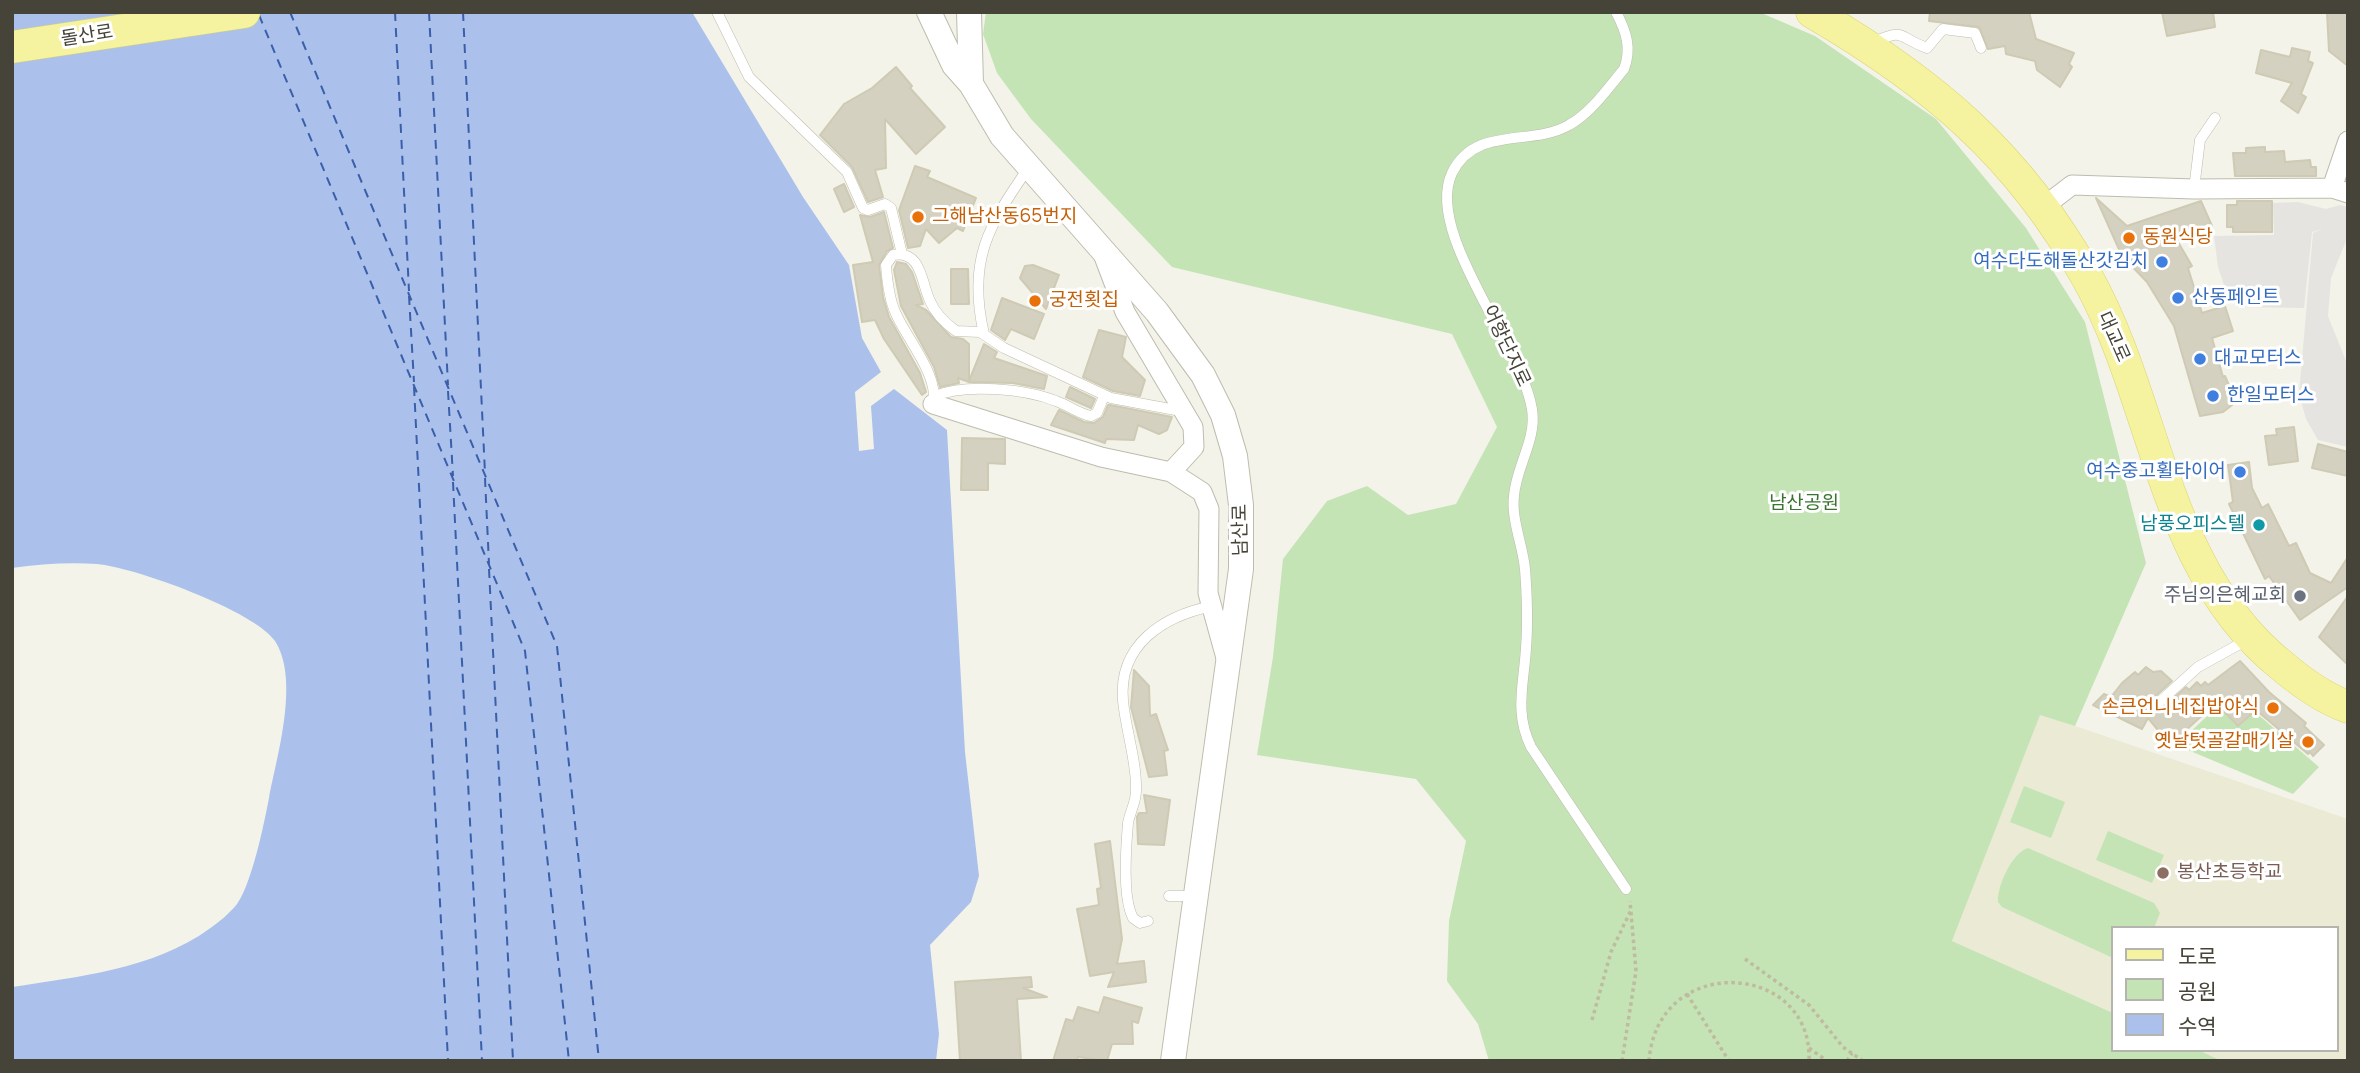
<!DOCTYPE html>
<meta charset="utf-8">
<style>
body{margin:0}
#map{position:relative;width:2360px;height:1073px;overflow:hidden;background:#f3f3e9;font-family:Manrope,"Noto Sans KR",sans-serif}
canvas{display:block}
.frame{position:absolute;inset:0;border:14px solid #464438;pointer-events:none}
.legend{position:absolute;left:2111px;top:926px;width:228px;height:126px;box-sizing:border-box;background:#fff;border:2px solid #b5b4af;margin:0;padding:9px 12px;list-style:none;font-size:21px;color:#464438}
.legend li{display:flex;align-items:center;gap:14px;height:35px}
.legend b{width:35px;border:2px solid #b5b4af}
</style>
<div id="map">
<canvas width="2360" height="1073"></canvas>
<div class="frame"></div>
<ul class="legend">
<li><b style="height:9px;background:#f6f3a0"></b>도로</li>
<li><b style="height:19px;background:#c4e4b6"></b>공원</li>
<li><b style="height:19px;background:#abc1eb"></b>수역</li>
</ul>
</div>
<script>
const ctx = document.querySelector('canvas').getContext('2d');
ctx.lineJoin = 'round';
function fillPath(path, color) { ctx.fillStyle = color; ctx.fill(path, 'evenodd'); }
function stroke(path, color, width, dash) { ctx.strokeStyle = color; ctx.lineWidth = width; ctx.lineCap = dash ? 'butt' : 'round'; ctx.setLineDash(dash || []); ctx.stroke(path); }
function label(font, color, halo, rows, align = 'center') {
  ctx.font = font + ' Manrope,"Noto Sans KR",sans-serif'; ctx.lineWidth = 6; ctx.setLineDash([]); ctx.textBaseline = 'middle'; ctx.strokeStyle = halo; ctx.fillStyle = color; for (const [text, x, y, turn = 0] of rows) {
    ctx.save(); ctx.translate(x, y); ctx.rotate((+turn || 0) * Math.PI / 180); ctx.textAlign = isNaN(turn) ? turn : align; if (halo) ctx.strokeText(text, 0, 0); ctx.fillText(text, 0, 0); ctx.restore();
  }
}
fillPath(new Path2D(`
 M 2040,714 L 2348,819 L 2348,1061 L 2222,1061 L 2198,1050 L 2337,1050 L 2337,928 L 2113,928 L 2113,1013 L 1952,941 Z`), '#ebead4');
fillPath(new Path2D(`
 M 986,12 L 1759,12 L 1815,36 L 1936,119 L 2026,228 L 2085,322 L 2146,563 L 2075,726 L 2040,715 L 1952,941 L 2113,1013 L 2113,1050 L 2198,1050 L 2222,1061 L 1489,1061 L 1478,1024 L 1447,981 L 1449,921 L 1466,841 L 1416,779 L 1257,755 L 1273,657 L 1283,559 L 1327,501 L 1367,486 L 1408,515 L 1456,504 L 1497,427 L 1452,334 L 1172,267 L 1031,119 L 997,73 L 983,34 Z
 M 2218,706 L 2238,727 L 2255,712 L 2319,767 L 2293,794 L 2176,745 Z
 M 2024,786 L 2065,802 L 2051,838 L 2010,822 Z
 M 2108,831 L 2164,855 L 2152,883 L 2096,860 Z
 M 2028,848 L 2154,903 L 2160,913 L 2154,928 L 2113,928 L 2113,958 L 2002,907 L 1998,902 C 1997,886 2012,853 2028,848 Z`), '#c4e4b6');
fillPath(new Path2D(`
 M 2298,202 L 2326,209 L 2340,205 L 2348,207 L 2348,236 L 2331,278 L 2328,316 L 2348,366 L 2348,447 L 2318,440 L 2306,419 L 2299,394 L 2313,233 L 2322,229 L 2312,232 L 2304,308 L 2237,307 L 2226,291 L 2218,267 L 2214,236 L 2274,235 L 2273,203 Z`), '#e5e4e0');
fillPath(new Path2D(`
 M 12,12 L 692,12 L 803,197 L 849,265 L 862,338 L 881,372 L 855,392 L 859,451 L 874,449 L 871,406 L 894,389 L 947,430 L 965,752 L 979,876 L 971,902 L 930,945 L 939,1034 L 936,1061 L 12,1061 L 12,987 C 77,977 154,969 209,929 C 218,923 230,913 237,904 C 252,883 264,824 269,798 C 277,756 300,680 275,641 C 255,611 134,567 97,564 C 69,562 40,564 12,568 Z`), '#abc1eb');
stroke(new Path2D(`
 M 290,12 L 557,646 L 599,1061
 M 395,12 L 409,291
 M 429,12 L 448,385
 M 463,12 L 485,473
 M 259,15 L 525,651 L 569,1061
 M 409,296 L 414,382
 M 414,387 L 448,1061
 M 448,391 L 453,476
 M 485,478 L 489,564
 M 453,482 L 482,1061
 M 489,569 L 513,1061`), '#3a5faa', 2, [9, 7]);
const building = new Path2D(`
 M 1930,12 L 2029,12 L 2036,39 L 2074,53 L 2069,64 L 2072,67 L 2060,87 L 2037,70 L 2035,61 L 2006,54 L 2005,46 L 1988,49 L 1979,27 L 1929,21 Z
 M 2162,12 L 2213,12 L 2215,27 L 2167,36 Z
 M 2327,12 L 2348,12 L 2348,66 L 2329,51 Z
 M 2292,48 L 2310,52 L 2308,61 L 2313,63 L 2301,94 L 2306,97 L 2298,113 L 2281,101 L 2292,83 L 2256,73 L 2261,50 L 2290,57 Z
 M 896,67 L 912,86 L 910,88 L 945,127 L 916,154 L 885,119 L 886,168 L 875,170 L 883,197 L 868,202 L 852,167 L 820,135 L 844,104 L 872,88 Z
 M 2265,147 L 2265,152 L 2284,151 L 2285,162 L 2310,160 L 2311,167 L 2316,167 L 2316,176 L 2235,176 L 2233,153 L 2246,153 L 2246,148 Z
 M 915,166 L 930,171 L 927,177 L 976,198 L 963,231 L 957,228 L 939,243 L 926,229 L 920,246 L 908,248 L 899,210 Z
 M 844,184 L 854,207 L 844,212 L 834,189 Z
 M 2096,198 L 2127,226 L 2201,201 L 2212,226 L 2178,242 L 2192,266 L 2188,268 L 2202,313 L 2225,306 L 2233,331 L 2212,338 L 2223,377 L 2225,376 L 2236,402 L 2223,412 L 2200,416 L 2174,326 L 2147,282 L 2122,256 Z
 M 2237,201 L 2272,201 L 2272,232 L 2233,232 L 2233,227 L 2227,227 L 2227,205 L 2237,205 Z
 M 884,212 L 893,248 L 887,251 L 879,265 L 883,297 L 889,317 L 920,373 L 926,392 L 922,395 L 884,339 L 875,320 L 862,322 L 853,265 L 873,262 L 860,215 L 870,217 Z
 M 897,262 L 906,264 L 912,272 L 923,304 L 916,305 L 926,310 L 951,337 L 963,339 L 969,344 L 969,381 L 984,344 L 997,352 L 994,358 L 1047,376 L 1044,389 L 1013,383 L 969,382 L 958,378 L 959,383 L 940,387 L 934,367 L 901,306 L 894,270 Z
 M 1033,265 L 1059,275 L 1046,309 L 1020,278 L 1025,266 Z
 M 951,269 L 968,269 L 969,304 L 951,304 Z
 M 1002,298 L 1044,314 L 1034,339 L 1011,329 L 1005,340 L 991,330 Z
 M 1099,330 L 1126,337 L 1122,357 L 1145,380 L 1140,396 L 1113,391 L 1083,377 Z
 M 1070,387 L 1095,399 L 1091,408 L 1066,397 Z
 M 1108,405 L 1110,405 L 1172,417 L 1167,430 L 1159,434 L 1138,425 L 1134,440 L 1106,439 L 1105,443 L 1051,425 L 1059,410 L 1084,422 L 1094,423 L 1103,417 Z
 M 2294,427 L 2298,461 L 2269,465 L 2265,436 L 2277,435 L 2276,429 Z
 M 962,438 L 1005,439 L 1005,464 L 988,463 L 988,490 L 961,490 Z
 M 2318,444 L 2348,452 L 2348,476 L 2312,468 Z
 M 2249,462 L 2252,488 L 2262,508 L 2268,504 L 2289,546 L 2296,543 L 2310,573 L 2331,583 L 2348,557 L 2348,587 L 2300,620 L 2269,576 L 2265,579 L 2229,504 L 2233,502 L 2228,465 Z
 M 2348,596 L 2348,665 L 2319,637 Z
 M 2240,661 L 2269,692 L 2306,723 L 2304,726 L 2324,745 L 2313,756 L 2310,752 L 2308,754 L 2256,710 L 2238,726 L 2216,703 L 2175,740 L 2162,735 L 2148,718 L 2142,729 L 2093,705 L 2104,694 L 2111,697 L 2122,683 L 2135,672 L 2138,675 L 2146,667 L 2153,672 L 2161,671 L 2172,681 L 2148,703 L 2150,711 L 2157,713 L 2186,687 L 2189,690 L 2197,682 L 2201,686 L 2205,682 L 2208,685 Z
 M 1134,670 L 1149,686 L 1150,716 L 1156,714 L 1168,750 L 1164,751 L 1167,775 L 1149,777 L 1131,707 Z
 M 1144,795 L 1170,800 L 1164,845 L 1138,844 L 1137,817 L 1139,813 L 1147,813 Z
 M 1110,841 L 1122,939 L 1117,964 L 1144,961 L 1146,982 L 1108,987 L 1114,972 L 1090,976 L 1077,909 L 1099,905 L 1097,889 L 1101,888 L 1095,844 Z
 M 1031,977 L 1032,987 L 1023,988 L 1047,997 L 1017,999 L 1021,1061 L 960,1061 L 955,982 Z
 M 1104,997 L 1142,1008 L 1138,1023 L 1132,1021 L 1133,1044 L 1112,1044 L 1107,1061 L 1078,1057 L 1077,1061 L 1053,1061 L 1066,1019 L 1073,1021 L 1078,1007 L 1099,1013 Z`);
fillPath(building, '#d4d1c0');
stroke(building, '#cecab3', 2);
const service = new Path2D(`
 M 717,12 L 749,77 L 847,172 L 863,208 L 868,210 L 885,204 L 891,208 L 902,254
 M 1616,12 C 1626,31 1632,48 1624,69 C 1608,88 1591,113 1569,125 C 1531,147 1475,125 1452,173 C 1424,233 1521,344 1532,409 C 1537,440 1516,466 1514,496 C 1511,519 1523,546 1525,569 C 1527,595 1528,622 1526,648 C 1524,684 1514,712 1531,747 L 1626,889
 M 1871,43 C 1907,27 1896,37 1927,48 L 1943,29 L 1975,33 L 1981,48
 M 2194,189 L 2200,140 L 2215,118
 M 984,334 C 967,261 988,226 1029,167
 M 935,396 C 965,383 1026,389 1056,401 C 1068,405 1079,414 1091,416 L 1097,413 L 1104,396
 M 933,404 C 940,377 907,339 896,314 C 889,299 887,280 886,265 L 893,255 C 922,250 921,282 930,301 C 935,313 945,323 956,331 L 980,332 L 1004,348 L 1111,398 L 1181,411
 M 2155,706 L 2198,667 L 2247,640
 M 1169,896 L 1196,896
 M 1148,921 L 1140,923 L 1133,918 C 1122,898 1126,846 1128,823 C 1130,812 1136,802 1136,791 C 1137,762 1126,731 1123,701 C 1118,644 1164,616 1212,606`);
const minor = new Path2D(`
 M 2332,188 L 2348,141
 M 2042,208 L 2072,185 L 2194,189 L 2332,188 L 2348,193
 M 1103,254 L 1125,312 L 1193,427 L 1194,447 L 1171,472
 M 933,404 L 1101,457 L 1171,472 L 1202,492 L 1209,509 L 1208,593 L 1226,658`);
const tertiary = new Path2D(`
 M 929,12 L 954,65 L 971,84 L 1002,136 L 1157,312 L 1203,375 L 1223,415 L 1235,456 L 1241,505 L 1241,569 L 1173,1061
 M 969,12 L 971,84`);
const primary = new Path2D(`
 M 1812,12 C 1932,82 2018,154 2087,277 C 2158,404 2161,568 2281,665 C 2301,682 2323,698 2348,707
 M 12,47 L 244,12`);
stroke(service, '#bebcad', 11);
stroke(minor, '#bebcad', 21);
stroke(tertiary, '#bebcad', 26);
stroke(primary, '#dad470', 33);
stroke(new Path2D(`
 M 1745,959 L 1809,1005 L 1843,1047 L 1863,1061
 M 1687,994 L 1729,1061
 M 1592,1020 L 1611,952 L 1631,910
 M 1809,1048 L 1827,1061
 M 1622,1061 L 1636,971 L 1630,901
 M 1649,1061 C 1657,952 1813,961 1809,1061
 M 1847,1061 L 1852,1053`), '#bfbb9f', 3.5, [3.5, 3.5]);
stroke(service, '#fff', 10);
stroke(minor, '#fff', 19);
stroke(tertiary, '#fff', 24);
stroke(primary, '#f6f3a0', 32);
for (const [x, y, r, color] of [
 [918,217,7,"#e8710a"],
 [2129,238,7,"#e8710a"],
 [2162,262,7,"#3f7fe0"],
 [2178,298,7,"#3f7fe0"],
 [1035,301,7,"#e8710a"],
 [2200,359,7,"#3f7fe0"],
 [2213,396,7,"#3f7fe0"],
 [2240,472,7,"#3f7fe0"],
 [2259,525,7,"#0f9aa8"],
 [2300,596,7,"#6b7280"],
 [2273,708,7,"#e8710a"],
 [2308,742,7,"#e8710a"],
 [2163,873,7,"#8d6e63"]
]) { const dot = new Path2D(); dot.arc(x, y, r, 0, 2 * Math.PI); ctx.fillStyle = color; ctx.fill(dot); stroke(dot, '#fff', 2.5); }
label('19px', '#464438', '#fff', [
 ["돌산로",87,36,-9],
 ["대교로",2113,337,66],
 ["어항단지로",1506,346,65],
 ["남산로",1241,530,-91]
]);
label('19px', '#c56008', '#fff', [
 ["그해남산동65번지",932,217],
 ["동원식당",2143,238],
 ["궁전횟집",1049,301],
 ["손큰언니네집밥야식",2259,708,"right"],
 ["옛날텃골갈매기살",2294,742,"right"]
], 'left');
label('19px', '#366cbe', '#fff', [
 ["여수다도해돌산갓김치",2148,262,"right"],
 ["산동페인트",2192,298],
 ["대교모터스",2214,359],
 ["한일모터스",2227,396],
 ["여수중고휠타이어",2226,472,"right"]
], 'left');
label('19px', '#397430', '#fff', [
 ["남산공원",1804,504]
]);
label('19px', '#0d838f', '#fff', [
 ["남풍오피스텔",2245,525]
], 'right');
label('19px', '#5b616d', '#fff', [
 ["주님의은혜교회",2286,596]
], 'right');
label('19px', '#785e54', '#fff', [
 ["봉산초등학교",2177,873]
], 'left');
</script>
